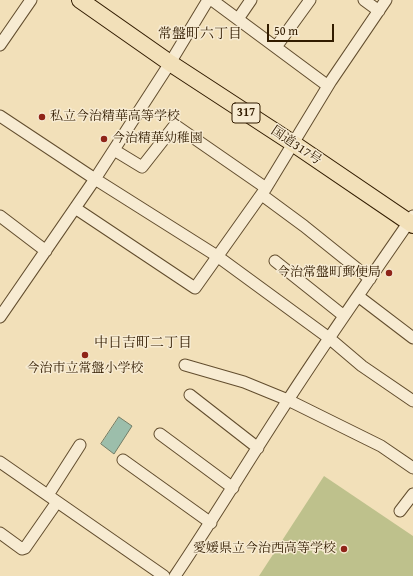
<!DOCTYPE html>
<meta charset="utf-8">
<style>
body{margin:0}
#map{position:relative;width:413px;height:576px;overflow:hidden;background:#f2e0b9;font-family:"Gentium Book Plus",serif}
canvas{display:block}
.scale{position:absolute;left:267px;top:24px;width:67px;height:18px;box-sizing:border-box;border:2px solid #321c00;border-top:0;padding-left:5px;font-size:12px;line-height:14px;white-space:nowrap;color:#321c00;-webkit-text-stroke:3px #f7ebd2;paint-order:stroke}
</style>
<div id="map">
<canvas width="413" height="576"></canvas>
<div class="scale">50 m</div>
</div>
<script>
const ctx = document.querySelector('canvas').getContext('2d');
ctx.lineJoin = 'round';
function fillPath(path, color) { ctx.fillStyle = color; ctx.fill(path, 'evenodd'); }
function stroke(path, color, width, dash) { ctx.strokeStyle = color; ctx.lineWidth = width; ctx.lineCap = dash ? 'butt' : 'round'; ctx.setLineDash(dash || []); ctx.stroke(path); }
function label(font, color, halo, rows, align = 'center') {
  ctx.font = font + ' "Gentium Book Plus","Noto Serif JP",serif'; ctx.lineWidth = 3; ctx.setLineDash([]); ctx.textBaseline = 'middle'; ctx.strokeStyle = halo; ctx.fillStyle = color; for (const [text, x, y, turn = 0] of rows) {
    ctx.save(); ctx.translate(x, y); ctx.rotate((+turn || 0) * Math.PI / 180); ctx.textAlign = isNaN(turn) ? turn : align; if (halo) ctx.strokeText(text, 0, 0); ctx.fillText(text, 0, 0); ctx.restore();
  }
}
fillPath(new Path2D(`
 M 324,476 L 413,536 L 413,576 L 259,576 Z`), '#bec18c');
const water = new Path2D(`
 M 119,417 L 132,426 L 114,454 L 101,444 Z`);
fillPath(water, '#9cbeab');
stroke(water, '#727d67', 1);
const minor = new Path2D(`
 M 212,0 L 328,86
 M 364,0 L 379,11
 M 238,19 L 251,0
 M 0,45 L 31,0
 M 276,47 L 310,0
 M 0,116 L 95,179 L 217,256 L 329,338 L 362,366 L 413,401
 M 114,150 L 142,167 L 175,125 L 266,188
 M 262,195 L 304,226 L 370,279
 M 75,208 L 195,288 L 266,188 L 331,81 L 386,0
 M 0,216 L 46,251
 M 275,261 L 344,316
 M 358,296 L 413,338
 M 0,317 L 95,179 L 170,63 L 208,0
 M 185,365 L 244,382 L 288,400 L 381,446 L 413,468
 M 190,395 L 258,448
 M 160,434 L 233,488
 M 123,460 L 211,523
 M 0,462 L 164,576
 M 48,495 L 80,445
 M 400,511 L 413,494
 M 0,533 L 22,549 L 25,548 L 57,502
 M 175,576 C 214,518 250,458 288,400 C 328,338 371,277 413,216`);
const highway = new Path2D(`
 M 80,0 L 170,63 L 294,144 L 413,225`);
stroke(minor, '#624d2e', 13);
stroke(highway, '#321c00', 18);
stroke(minor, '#f7ebd2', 11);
stroke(highway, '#f2e0b9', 16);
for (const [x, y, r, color] of [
 [42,117,4,"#8f2418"],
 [104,139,4,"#8f2418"],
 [389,273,4,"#8f2418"],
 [85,355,4,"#8f2418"],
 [344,549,4,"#8f2418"]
]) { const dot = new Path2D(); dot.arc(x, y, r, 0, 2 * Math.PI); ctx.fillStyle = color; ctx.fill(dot); stroke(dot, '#f7ebd2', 1.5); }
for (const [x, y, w] of [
 [246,113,28]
]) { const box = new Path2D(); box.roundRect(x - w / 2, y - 10, w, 20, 3); ctx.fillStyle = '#f7ebd2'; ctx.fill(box); stroke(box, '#321c00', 1); }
label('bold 12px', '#321c00', null, [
 ["317",246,113]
]);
label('13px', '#321c00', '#f7ebd2', [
 ["私立今治精華高等学校",50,117],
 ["今治精華幼稚園",112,139],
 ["今治常盤町郵便局",381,273,"right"],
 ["今治市立常盤小学校",85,369,"center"],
 ["愛媛県立今治西高等学校",336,549,"right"]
], 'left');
label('13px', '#321c00', '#f7ebd2', [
 ["国道317号",296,146,34]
]);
label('14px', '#321c00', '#f7ebd2', [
 ["常盤町六丁目",200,34],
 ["中日吉町二丁目",143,343]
]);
</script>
